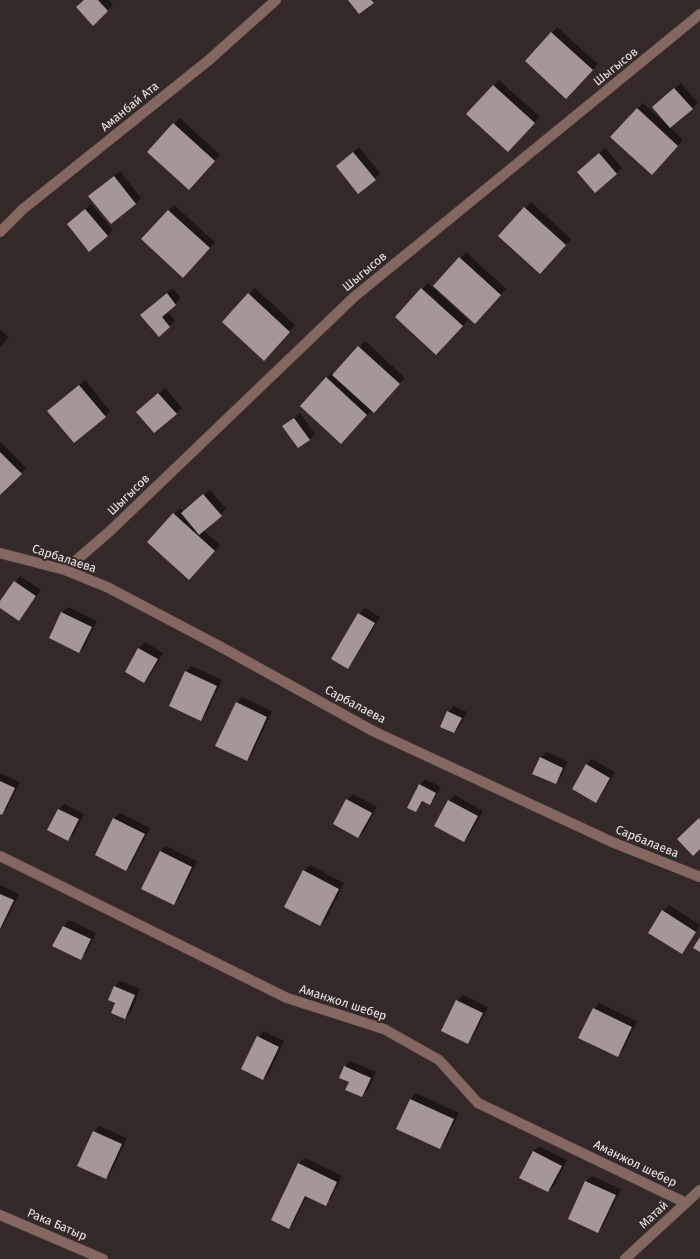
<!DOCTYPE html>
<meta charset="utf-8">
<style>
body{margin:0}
canvas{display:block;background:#342927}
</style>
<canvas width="700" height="1259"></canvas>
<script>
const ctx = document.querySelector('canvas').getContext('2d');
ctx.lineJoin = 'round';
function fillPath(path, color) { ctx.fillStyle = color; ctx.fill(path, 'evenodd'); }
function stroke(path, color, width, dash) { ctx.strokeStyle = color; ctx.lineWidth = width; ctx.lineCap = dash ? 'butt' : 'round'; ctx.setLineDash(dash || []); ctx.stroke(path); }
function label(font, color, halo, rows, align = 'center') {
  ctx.font = font + ' "Fira Sans",sans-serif'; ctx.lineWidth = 4; ctx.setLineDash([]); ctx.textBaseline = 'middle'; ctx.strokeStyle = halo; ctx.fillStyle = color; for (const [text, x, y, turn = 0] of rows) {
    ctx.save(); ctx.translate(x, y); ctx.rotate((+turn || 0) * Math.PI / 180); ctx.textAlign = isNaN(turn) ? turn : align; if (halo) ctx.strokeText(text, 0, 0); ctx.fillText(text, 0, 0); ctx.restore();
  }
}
fillPath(new Path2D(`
 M 85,0 L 109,0 L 113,5 L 93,24 Z
 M 557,27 L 598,64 L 572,92 L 526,61 Z
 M 499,80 L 540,117 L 514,145 L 494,86 Z
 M 681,83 L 698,103 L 670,127 L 683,140 L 658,168 L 637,109 L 643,103 L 668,126 L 659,101 Z
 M 180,118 L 220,155 L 194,183 L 174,124 Z
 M 359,147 L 380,173 L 375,179 L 343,161 Z
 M 605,148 L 622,168 L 595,192 L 584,166 Z
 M 120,171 L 141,198 L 135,203 L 95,190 Z
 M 531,202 L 571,239 L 545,267 L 499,236 Z
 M 91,204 L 113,230 L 107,236 L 68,224 Z
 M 174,205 L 215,242 L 189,271 L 169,211 Z
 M 466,252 L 506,289 L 480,317 L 434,286 Z
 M 428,283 L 468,320 L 442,348 L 396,317 Z
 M 173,288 L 181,298 L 167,311 L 175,321 L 159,336 L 147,309 Z
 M 255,288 L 295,325 L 269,354 L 249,294 Z
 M 0,329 L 9,337 L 0,347 Z
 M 365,341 L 405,378 L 379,406 L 372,410 L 347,437 L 327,378 L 332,372 L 334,374 Z
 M 85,380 L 110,411 L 105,416 L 54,406 Z
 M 165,388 L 182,408 L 176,413 L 143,406 Z
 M 300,413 L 315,434 L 309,440 L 284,426 Z
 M 1,442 L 26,468 L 0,494 L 0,444 Z
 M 210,490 L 226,509 L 203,530 L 220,545 L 194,573 L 148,542 L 180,508 L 184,512 Z
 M 20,576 L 41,590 L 19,620 L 0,607 L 0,603 Z
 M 68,607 L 97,621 L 85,646 L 79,652 L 62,613 Z
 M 365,608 L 380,617 L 353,662 L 347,668 L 359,614 Z
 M 145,642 L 163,653 L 150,676 L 144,681 L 126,671 L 139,648 Z
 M 191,666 L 222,680 L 206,714 L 201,719 L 186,672 Z
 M 242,697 L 272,711 L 252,754 L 246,760 L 237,703 Z
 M 454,706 L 467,712 L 460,726 L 454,732 L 442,726 L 448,712 Z
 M 547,752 L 568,762 L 561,777 L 555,783 L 534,773 L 541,757 Z
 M 592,759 L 615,772 L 601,796 L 596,802 L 586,765 Z
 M 0,773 L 20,782 L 7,808 L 2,814 L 0,813 Z
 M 425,779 L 441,787 L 435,798 L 430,804 L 424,801 L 416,811 L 420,785 Z
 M 353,794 L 377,807 L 364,831 L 358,837 L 334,824 L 347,800 Z
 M 455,795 L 483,811 L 469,836 L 464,841 L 449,801 Z
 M 64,804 L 84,814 L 74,834 L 68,840 L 59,809 Z
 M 120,813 L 150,828 L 131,864 L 126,870 L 96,854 L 114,818 Z
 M 166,846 L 197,861 L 179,898 L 174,904 L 160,852 Z
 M 310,865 L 344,883 L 326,919 L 320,924 L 304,871 Z
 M 0,885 L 19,894 L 3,926 L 0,930 Z
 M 669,905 L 700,925 L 687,947 L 682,953 L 663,911 Z
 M 69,920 L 96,933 L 86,953 L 80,959 L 53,946 L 64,926 Z
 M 121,981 L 140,989 L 131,1012 L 125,1018 L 117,1002 L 109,999 L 115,986 Z
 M 463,995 L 488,1007 L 473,1037 L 467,1043 L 457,1001 Z
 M 599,1003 L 637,1021 L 623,1050 L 617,1056 L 594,1009 Z
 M 264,1031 L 284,1041 L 269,1073 L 263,1079 L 258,1037 Z
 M 350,1061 L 376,1072 L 368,1090 L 362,1096 L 345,1067 Z
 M 416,1093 L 459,1113 L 445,1142 L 440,1148 L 397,1128 L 410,1099 Z
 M 99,1126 L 127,1138 L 111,1172 L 106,1178 L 94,1132 Z
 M 539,1146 L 567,1160 L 554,1186 L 548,1191 L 533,1151 Z
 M 305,1158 L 342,1176 L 331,1199 L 325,1204 L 307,1196 L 294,1222 L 289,1228 L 299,1163 Z
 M 592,1176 L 621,1189 L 603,1226 L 598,1232 L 569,1218 L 586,1181 Z`), '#0007');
fillPath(new Path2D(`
 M 84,0 L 98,0 L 108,11 L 93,26 L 76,7 Z
 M 348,0 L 371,0 L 374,3 L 359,14 Z
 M 551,32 L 593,70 L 566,99 L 525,61 Z
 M 493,85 L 535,123 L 508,152 L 466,114 Z
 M 674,88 L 693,109 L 670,128 L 652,107 Z
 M 637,108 L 678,146 L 652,175 L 610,137 Z
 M 173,123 L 215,161 L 189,190 L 147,152 Z
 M 353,152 L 376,180 L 358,194 L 336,166 Z
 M 599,153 L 617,174 L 595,193 L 577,172 Z
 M 114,176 L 136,204 L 111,224 L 88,196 Z
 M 524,207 L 566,245 L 540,274 L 498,236 Z
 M 85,209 L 108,236 L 89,252 L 67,224 Z
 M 168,210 L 210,248 L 183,278 L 141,239 Z
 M 459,257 L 501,295 L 475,324 L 433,286 Z
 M 421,288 L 463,326 L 436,355 L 395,317 Z
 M 167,293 L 176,305 L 162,317 L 170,327 L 159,337 L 140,315 Z
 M 248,293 L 290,332 L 264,361 L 222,322 Z
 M 358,346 L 400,384 L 374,413 L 332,375 Z
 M 326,377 L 367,415 L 341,444 L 300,406 Z
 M 79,385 L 106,417 L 74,443 L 47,411 Z
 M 158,393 L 177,414 L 154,433 L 136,412 Z
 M 294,418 L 310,440 L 298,448 L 282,426 Z
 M 0,452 L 22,474 L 0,495 Z
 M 203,494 L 222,516 L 199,535 L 181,513 Z
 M 173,513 L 215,551 L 189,580 L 147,542 Z
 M 14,581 L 36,596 L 19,621 L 0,608 L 0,601 Z
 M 61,612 L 92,627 L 79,653 L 49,638 Z
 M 358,613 L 375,623 L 348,669 L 331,659 Z
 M 138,648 L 158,659 L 144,683 L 125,672 Z
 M 185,671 L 217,686 L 201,721 L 169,706 Z
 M 236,702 L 267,717 L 247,761 L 215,746 Z
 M 447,711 L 462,718 L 454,733 L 440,727 Z
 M 540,757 L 563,768 L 556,784 L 532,774 Z
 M 586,764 L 610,778 L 596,803 L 572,789 Z
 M 0,781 L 15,788 L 2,815 L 0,814 Z
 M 419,784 L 436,793 L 430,805 L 422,801 L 416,812 L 407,808 Z
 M 346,799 L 372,813 L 358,838 L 333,824 Z
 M 448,800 L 478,816 L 464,842 L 434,826 Z
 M 58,809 L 79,819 L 68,841 L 47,830 Z
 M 113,818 L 145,834 L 126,871 L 95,855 Z
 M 699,818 L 700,820 L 700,849 L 693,856 L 677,839 Z
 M 160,851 L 192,867 L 174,905 L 141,889 Z
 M 303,870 L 339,889 L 320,926 L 284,907 Z
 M 0,894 L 14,900 L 0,929 Z
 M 662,910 L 696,932 L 682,954 L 648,933 Z
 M 63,926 L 91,939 L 81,960 L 52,946 Z
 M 700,937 L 700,952 L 693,948 Z
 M 114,986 L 135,995 L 125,1019 L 111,1013 L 115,1003 L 108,1000 Z
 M 456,1000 L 483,1013 L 468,1044 L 441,1031 Z
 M 593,1008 L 632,1027 L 618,1057 L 578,1038 Z
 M 257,1036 L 279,1047 L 263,1080 L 241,1069 Z
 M 344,1066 L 371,1078 L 362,1097 L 345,1090 L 349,1082 L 339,1078 Z
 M 410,1099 L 454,1119 L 440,1149 L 396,1129 Z
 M 93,1131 L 122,1144 L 106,1179 L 77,1166 Z
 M 533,1151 L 562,1166 L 548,1192 L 519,1178 Z
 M 298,1163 L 337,1182 L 326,1206 L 305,1196 L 289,1229 L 271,1220 Z
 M 585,1181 L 616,1195 L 598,1233 L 568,1219 Z`), '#a59795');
const minor = new Path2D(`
 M 0,232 L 23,209 L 209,60 L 276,0
 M 0,553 L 65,570 L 107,587 L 221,647 L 373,731 L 612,842 L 700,877
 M 65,570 L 110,531 L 354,297 L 700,14
 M 0,856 L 287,998 L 384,1029 L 439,1060 L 478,1103 L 686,1203
 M 0,1215 L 103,1259
 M 625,1259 L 700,1190`);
stroke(minor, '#4e4442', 11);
stroke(minor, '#856761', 10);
label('12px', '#eee7e5', '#342927', [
 ["Шыгысов",616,67,-39],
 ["Аманбай Ата",130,107,-39],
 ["Шыгысов",365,272,-40],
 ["Шыгысов",129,495,-44],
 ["Сарбалаева",64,559,18],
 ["Сарбалаева",355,705,28],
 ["Сарбалаева",647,842,22],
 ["Аманжол шебер",343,1003,18],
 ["Аманжол шебер",635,1164,26],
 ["Матай",654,1215,-43],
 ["Рака Батыр",57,1225,23]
]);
</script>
